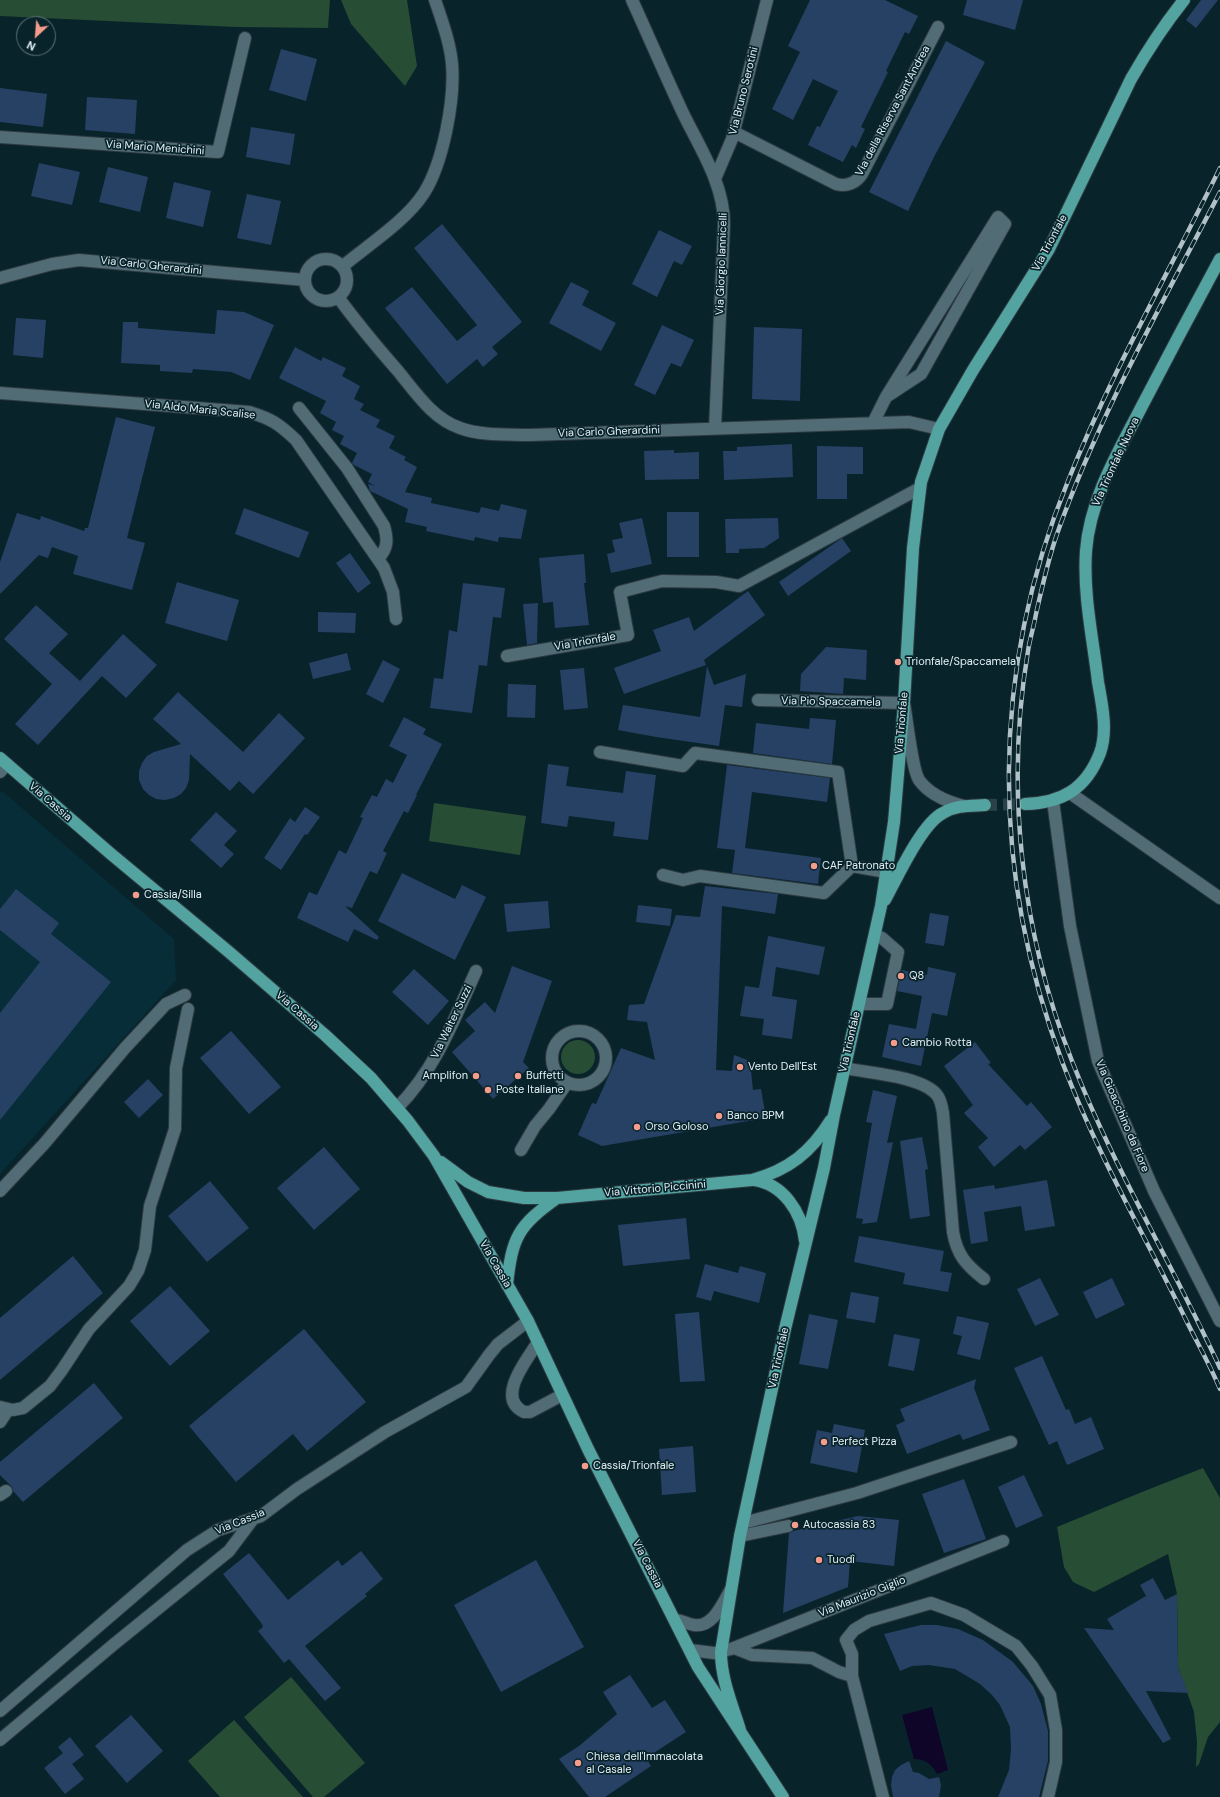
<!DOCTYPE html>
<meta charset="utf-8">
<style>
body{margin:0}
#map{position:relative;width:1220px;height:1797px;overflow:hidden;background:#09232b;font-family:"DM Sans",sans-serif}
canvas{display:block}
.north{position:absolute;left:16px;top:16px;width:40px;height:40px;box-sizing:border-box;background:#09232b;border:1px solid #5f757c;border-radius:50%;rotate:206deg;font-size:11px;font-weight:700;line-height:16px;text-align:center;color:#e1f0f5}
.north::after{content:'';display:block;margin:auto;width:14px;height:18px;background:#f49d8c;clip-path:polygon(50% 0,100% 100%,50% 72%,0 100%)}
</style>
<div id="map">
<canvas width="1220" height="1797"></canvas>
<div class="north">N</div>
</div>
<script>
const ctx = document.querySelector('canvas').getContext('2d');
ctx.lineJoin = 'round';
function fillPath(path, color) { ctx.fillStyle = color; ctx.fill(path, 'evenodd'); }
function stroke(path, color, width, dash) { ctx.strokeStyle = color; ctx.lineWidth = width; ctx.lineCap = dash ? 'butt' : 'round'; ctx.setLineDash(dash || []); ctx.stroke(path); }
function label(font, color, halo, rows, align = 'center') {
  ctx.font = font + ' "DM Sans",sans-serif'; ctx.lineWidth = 3.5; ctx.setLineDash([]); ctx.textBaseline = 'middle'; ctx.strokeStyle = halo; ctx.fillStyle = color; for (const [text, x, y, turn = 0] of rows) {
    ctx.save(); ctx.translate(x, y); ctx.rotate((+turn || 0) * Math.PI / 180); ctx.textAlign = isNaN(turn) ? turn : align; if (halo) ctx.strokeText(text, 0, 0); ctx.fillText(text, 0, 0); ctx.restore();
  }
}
fillPath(new Path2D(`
 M 2,791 L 174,939 L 176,980 L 0,1174 L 0,793 Z`), '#072d38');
fillPath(new Path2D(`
 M 0,0 L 330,0 L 328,28 L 236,27 L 0,16 Z
 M 341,0 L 407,0 L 417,66 L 405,86 L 351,24 Z
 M 434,803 L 526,816 L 520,855 L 429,841 Z
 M561 1057a17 17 0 1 1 34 0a17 17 0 1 1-34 0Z
 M 1203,1468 L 1220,1498 L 1220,1722 L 1208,1737 L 1199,1764 L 1196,1767 L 1197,1742 L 1194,1712 L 1178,1667 L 1177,1594 L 1168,1554 L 1094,1592 L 1073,1582 L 1064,1567 L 1057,1527 L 1142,1492 Z
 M 291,1677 L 365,1763 L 324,1797 L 313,1797 L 244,1717 Z
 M 234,1720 L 303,1797 L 220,1797 L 188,1761 Z`), '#274d34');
fillPath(new Path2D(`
 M 932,1707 L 948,1770 L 937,1774 C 932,1764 925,1759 914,1759 L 902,1715 Z`), '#0e0528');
fillPath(new Path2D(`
 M 810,0 L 885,0 L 918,16 L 909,34 L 905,32 L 886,71 L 888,72 L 861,127 L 865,129 L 856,148 L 852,145 L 843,162 L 808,145 L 817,126 L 820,127 L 838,91 L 813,79 L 793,120 L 772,109 L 800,52 L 788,46 Z
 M 967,0 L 1023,0 L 1015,30 L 963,15 Z
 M 1201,0 L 1218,0 L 1196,28 L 1186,20 Z
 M 946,41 L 985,62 L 934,157 L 908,211 L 869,192 Z
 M 281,49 L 317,59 L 306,101 L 269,90 Z
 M 0,88 L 47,94 L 43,127 L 0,122 Z
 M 87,97 L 137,100 L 135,134 L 85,130 Z
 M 251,127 L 295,134 L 290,165 L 246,157 Z
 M 39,163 L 80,172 L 72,205 L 31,196 Z
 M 108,167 L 148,177 L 140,212 L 99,202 Z
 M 174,182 L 211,191 L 203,227 L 166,218 Z
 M 247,194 L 281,201 L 271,245 L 237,238 Z
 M 442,224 L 522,322 L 492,347 L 498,354 L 483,367 L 477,359 L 447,384 L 385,308 L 412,287 L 457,341 L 477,325 L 414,248 Z
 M 659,230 L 692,246 L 682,265 L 674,261 L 657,297 L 632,284 Z
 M 571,282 L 589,291 L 582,305 L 616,323 L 601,351 L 549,323 Z
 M 217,310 L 244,312 L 274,325 L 250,380 L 231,372 L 193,369 L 192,373 L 160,371 L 160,365 L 121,363 L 123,322 L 138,322 L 138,328 L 215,334 Z
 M 16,318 L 46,320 L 43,358 L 13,355 Z
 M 662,325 L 694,340 L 681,367 L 671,363 L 655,395 L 634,385 Z
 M 754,327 L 802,329 L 800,401 L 752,399 Z
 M 295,347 L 321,361 L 323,357 L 346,368 L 342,376 L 360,386 L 354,399 L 364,404 L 360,410 L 380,420 L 376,427 L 395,436 L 389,448 L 406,457 L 404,460 L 417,467 L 405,492 L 432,498 L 431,503 L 479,513 L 481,507 L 499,511 L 501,504 L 527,510 L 521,539 L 499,537 L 498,542 L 475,537 L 474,541 L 426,531 L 427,527 L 405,522 L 408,509 L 370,491 L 368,484 L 375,486 L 368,482 L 372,474 L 354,465 L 352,463 L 357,453 L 340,444 L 344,436 L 332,430 L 336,422 L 320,413 L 326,401 L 279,378 Z
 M 116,417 L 155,427 L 127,538 L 145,543 L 132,590 L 73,574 L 78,556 L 52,547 L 48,558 L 39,555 L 0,594 L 0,562 L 17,513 L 40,520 L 41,516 L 84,531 L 85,528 L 88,528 Z
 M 792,444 L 793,477 L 724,480 L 723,451 L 737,451 L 737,447 Z
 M 817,446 L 863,447 L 863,474 L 847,474 L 847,499 L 817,499 Z
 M 674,450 L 674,453 L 699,452 L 699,479 L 645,480 L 644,451 Z
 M 244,508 L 309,532 L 299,558 L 235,534 Z
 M 667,512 L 699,512 L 699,557 L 667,557 Z
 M 642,518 L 652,564 L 611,573 L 607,554 L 615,552 L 612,540 L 623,538 L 619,523 Z
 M 778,518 L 779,538 L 764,548 L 739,549 L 739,553 L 726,553 L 725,519 Z
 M 842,538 L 851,551 L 788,596 L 779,582 Z
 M 350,553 L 371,583 L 358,593 L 336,563 Z
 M 584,554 L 586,583 L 584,583 L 589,625 L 555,628 L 553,602 L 543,603 L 539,558 Z
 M 177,582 L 239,600 L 227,641 L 165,623 Z
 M 463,583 L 505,588 L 501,618 L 493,617 L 487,666 L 479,665 L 472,713 L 430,708 L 434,678 L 443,679 L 449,630 L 457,632 Z
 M 748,591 L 765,615 L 704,660 L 706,665 L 624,694 L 614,668 L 661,651 L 653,630 L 689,617 L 694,631 Z
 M 538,603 L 537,643 L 527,645 L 523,604 Z
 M 36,605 L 68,634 L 49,653 L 80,681 L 123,634 L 157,665 L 126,698 L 102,676 L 38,745 L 15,724 L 52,684 L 4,639 Z
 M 318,612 L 356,613 L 355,633 L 318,632 Z
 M 826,647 L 867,650 L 866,680 L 844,678 L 843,694 L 800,691 L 801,674 Z
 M 347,653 L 351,670 L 313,679 L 309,663 Z
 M 383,660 L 400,669 L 383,703 L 366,694 Z
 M 707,666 L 714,685 L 746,674 L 742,707 L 725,705 L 719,746 L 656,737 L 618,730 L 623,705 L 700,717 Z
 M 584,668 L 588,708 L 564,710 L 560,670 Z
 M 508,684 L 536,685 L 535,718 L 507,717 Z
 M 178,692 L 243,752 L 279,713 L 305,738 L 253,794 L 239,781 L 230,791 L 190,754 L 189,780 L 186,788 L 181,794 L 174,798 L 165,800 L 156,799 L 149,795 L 143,789 L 139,780 L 139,771 L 142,763 L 147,756 L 154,752 L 181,744 L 153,719 Z
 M 404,717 L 426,729 L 423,734 L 442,744 L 416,795 L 417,795 L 408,813 L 404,811 L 383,851 L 387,853 L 377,874 L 370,871 L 352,908 L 345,906 L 379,937 L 377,940 L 354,929 L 348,942 L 297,918 L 309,892 L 317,895 L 339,850 L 346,854 L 363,818 L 360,817 L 372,795 L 377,797 L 386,779 L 393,783 L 407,755 L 389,746 Z
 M 810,718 L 836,720 L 832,764 L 753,753 L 756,723 L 809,729 Z
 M 548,764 L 569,767 L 566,786 L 623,793 L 626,771 L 656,775 L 648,840 L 613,836 L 615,822 L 569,816 L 567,827 L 541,823 Z
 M 727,765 L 830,778 L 827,802 L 752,792 L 745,848 L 821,858 L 818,884 L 732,873 L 735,850 L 717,848 Z
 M 305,807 L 320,817 L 307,835 L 305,834 L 281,870 L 264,858 L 290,818 L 295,822 Z
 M 216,812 L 237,831 L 224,845 L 234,854 L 221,868 L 190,840 Z
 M 402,873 L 455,899 L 462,885 L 486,897 L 455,960 L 378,921 Z
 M 705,886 L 778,894 L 775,914 L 722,906 L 716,1070 L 732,1071 L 734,1055 L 750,1061 L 753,1090 L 761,1089 L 766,1118 L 602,1146 L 578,1135 L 592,1103 L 596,1104 L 621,1048 L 655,1060 L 647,1022 L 627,1020 L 629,1005 L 644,1004 L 676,915 L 700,917 Z
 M 16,889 L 59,923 L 51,934 L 111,982 L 0,1120 L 0,1013 L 40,962 L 0,930 L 0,909 Z
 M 548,901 L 550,928 L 507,932 L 504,904 Z
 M 638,905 L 672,909 L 670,926 L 636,922 Z
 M 930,913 L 949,916 L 944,946 L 925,943 Z
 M 768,936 L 825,947 L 819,975 L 776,967 L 772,996 L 797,1000 L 792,1039 L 762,1035 L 764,1019 L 740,1016 L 745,986 L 759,988 Z
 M 512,966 L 552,981 L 523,1062 L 529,1068 L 493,1099 L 452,1052 L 475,1031 L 465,1020 L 485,1002 L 495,1013 Z
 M 928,967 L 956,973 L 947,1016 L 932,1013 L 921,1066 L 882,1057 L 889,1024 L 916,1029 L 922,996 L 897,991 L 902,970 L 927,975 Z
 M 414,969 L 449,1001 L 428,1025 L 392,992 Z
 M 231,1031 L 281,1087 L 249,1114 L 200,1058 Z
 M 975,1042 L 991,1063 L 988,1064 L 1027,1106 L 1031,1102 L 1052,1127 L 1025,1150 L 1020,1145 L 994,1167 L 978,1147 L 988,1138 L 964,1113 L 973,1105 L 944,1066 Z
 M 148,1079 L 163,1095 L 139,1118 L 124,1102 Z
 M 873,1090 L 897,1096 L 887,1143 L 893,1142 L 877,1222 L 862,1224 L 863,1219 L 856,1218 L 872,1123 L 866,1122 Z
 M 922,1137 L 928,1169 L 925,1170 L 930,1216 L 910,1219 L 900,1141 Z
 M 324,1147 L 360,1189 L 314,1230 L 277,1188 Z
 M 1047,1180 L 1055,1226 L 1025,1231 L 1021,1206 L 984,1212 L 988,1241 L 971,1244 L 963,1190 L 994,1185 L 995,1189 Z
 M 210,1181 L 249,1228 L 207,1262 L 168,1216 Z
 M 686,1218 L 690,1259 L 623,1266 L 618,1225 Z
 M 859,1236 L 944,1251 L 940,1271 L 952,1273 L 948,1292 L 903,1284 L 905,1273 L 854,1262 Z
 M 73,1256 L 103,1293 L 0,1380 L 0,1318 Z
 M 705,1264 L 738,1273 L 740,1266 L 766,1273 L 759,1303 L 714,1291 L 711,1301 L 696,1297 Z
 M 1040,1278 L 1059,1315 L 1035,1326 L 1017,1289 Z
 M 1112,1278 L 1125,1305 L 1096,1319 L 1083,1292 Z
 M 170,1286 L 210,1331 L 170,1366 L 130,1321 Z
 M 851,1292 L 879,1297 L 875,1323 L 846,1318 Z
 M 699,1312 L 705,1381 L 680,1382 L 675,1314 Z
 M 809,1314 L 838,1320 L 828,1369 L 799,1364 Z
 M 957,1316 L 989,1323 L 980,1360 L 957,1354 L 962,1336 L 953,1334 Z
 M 304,1329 L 366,1402 L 307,1451 L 293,1434 L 236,1482 L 189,1426 Z
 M 894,1334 L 920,1339 L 914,1371 L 888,1366 Z
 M 1042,1356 L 1066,1410 L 1069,1409 L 1075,1424 L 1091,1417 L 1104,1449 L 1067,1465 L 1057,1441 L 1049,1445 L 1014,1368 Z
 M 976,1379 L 974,1388 L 990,1430 L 963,1440 L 960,1434 L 907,1454 L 896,1425 L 905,1421 L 900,1409 Z
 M 94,1383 L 123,1418 L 23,1502 L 13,1491 L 12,1487 L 0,1475 L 0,1462 Z
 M 834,1424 L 865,1430 L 857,1473 L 810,1463 L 817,1430 L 832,1433 Z
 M 693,1446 L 696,1492 L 662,1495 L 659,1449 Z
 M 1024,1475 L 1043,1516 L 1016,1528 L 998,1487 Z
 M 964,1479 L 986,1539 L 944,1553 L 922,1494 Z
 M 858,1516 L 899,1520 L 894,1566 L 850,1561 L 848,1587 L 783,1613 L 789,1533 L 793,1531 Z
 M 361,1551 L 383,1579 L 365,1594 L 367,1596 L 305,1646 L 341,1688 L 325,1701 L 289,1659 L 284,1663 L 258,1631 L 263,1627 L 262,1624 L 223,1574 L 249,1553 L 288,1600 L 338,1560 L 342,1566 Z
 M 536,1560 L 584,1647 L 501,1692 L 454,1605 Z
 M 1153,1578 L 1165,1600 L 1177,1594 L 1178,1667 L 1188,1693 L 1146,1691 L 1171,1739 L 1163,1743 L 1084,1628 L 1114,1630 L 1107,1619 L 1146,1596 L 1140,1585 Z
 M 921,1625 L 937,1625 L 958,1629 L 983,1640 L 1013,1662 L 1033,1686 L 1041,1704 L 1048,1731 L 1048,1761 L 1039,1797 L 998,1797 L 1009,1770 L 1011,1749 L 1010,1727 L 1000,1705 L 992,1695 L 980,1684 L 955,1669 L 929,1665 L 912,1666 L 900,1671 L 884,1634 Z
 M 630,1675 L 652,1708 L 665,1700 L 686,1732 L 646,1758 L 651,1766 L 605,1797 L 589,1797 L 559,1759 L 579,1746 L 617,1714 L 603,1692 Z
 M 131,1715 L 163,1751 L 127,1783 L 95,1746 Z
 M 70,1737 L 84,1755 L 72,1764 L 84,1779 L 65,1794 L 44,1768 L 63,1753 L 58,1747 Z
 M 909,1761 L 913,1772 L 919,1773 L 929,1779 L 939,1777 L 941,1785 L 939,1797 L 893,1797 L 891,1785 L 892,1777 L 895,1770 L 901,1765 Z`), '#264164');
stroke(new Path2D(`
 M 985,805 L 1025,804`), '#294249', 12, [12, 6]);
const minor = new Path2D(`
 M 632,0 C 649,37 665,75 682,111 C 699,147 724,183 724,224 L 715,428
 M 734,132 L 836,184 C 847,187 856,183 862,174 L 938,27
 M 0,137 L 218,152 L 245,38
 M 715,179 L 732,139 L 767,0
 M305 280a21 21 0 1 1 42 0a21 21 0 1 1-42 0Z
 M 343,266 C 368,245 406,221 424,193 C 443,163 455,100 452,64 C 450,42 442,21 435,0
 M 0,278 L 52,264 L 79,260 L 305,280
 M 338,297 C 357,323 377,347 398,371 C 416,393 433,419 460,428 C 482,436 507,434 530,435 L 909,422 L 939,429
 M 0,393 L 249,412 C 272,419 279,424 296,440 L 384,568 L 393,592 L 396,619
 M 299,408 L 347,468 L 384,526 C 388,540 388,548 378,559
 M 873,423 L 886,397 L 998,217 L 1005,224 L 921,374 L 886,397
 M 507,656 L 628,635 L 620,592 L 662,581 L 716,582 L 739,586 L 920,488
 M 758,700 L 904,703 C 907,719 912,769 919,780 C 929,794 948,802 964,806
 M 600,752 L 683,766 L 695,753 L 838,772 L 852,866
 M 0,772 L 7,764
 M 1070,793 L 1220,898
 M 1053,801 L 1070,926 L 1098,1061 L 1154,1191 L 1220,1321
 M 852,866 L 886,872
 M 663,875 L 683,880 L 700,876 L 824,893 L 852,866
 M 859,1004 L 887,1004 L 898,952 L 882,938 L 875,935
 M552 1058a27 27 0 1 1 54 0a27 27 0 1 1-54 0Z
 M 844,1068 C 868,1073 922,1076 937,1095 C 941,1100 942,1107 943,1113 L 953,1232 C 957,1255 966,1265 984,1279
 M 397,1108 C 435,1070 454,1020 476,971
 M 521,1150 L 535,1126 L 549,1109 L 567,1083
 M 0,1191 L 44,1144 L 125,1048 L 166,1004 L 185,995
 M 538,1342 C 527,1360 495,1398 524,1412 L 530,1412 L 562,1395
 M 0,1407 L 13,1410 L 23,1408 L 50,1386 L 62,1370 L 89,1329 L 129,1286 L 138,1271 L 145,1250 L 150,1206 L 175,1129 L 176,1068 L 188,1009
 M 0,1422 L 8,1410
 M 0,1495 L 6,1491
 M 743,1523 L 857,1493 L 1011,1442
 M 740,1536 L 788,1526
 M 675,1620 C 682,1620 687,1624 694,1625 C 713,1628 723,1603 731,1589
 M 734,1648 L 752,1655 L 812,1658 L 839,1672 L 852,1676
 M 690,1650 L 714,1653 L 731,1649 L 1003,1541
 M 0,1711 L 187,1550 L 218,1530 L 261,1516 L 297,1489 L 385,1432 L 466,1387 L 489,1355 L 498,1344 L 528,1321
 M 0,1740 L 113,1645 L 229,1551 L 253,1519
 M 883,1797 L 852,1676 L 852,1654 L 846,1640 L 854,1630 L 869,1621 L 931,1603 L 964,1615 L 1016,1646 L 1032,1666 L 1050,1695 L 1056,1730 L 1056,1762 L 1048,1797`);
const major = new Path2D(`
 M 0,758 L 111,854 L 229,952 L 325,1035 L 371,1078 L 408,1121 L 434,1156 L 528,1321 L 588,1449 L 698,1667 L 783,1797
 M 1025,804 C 1062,803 1086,789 1100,753 C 1108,731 1102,704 1098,682 C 1093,639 1083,595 1086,551 C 1090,498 1119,451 1142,406 C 1168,356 1194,307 1220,259
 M 885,900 C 897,878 922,823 943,813 C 956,805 970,806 985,805
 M 441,1162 L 468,1182 L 488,1192 L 524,1198 L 557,1198 L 752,1180 C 789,1170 811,1152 831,1120
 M 754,1180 C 783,1184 802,1212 805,1241
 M 507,1285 C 512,1237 518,1226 557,1198
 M 740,1730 C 732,1704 721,1679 721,1652 L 740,1536 L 785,1329 L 824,1168 L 834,1115 L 881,906 L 894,822 L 904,703 L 913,548 L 921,482 L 939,429 L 973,370 L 1049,249 L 1131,79 C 1147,51 1164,25 1184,0`);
stroke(minor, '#2d3a40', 14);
stroke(major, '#2d3a40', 14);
stroke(minor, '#516c75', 12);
stroke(major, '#53a3a1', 12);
const rail = new Path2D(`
 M 1220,168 C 1169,272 1111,373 1068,481 C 990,672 990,871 1063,1064 C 1097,1154 1146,1238 1188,1324 C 1199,1346 1211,1367 1220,1389
 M 1220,192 C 1162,304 1099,415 1057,534 C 1048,560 1042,587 1036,614 C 1034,626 1030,638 1028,651 C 1005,787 1021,932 1072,1061 C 1113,1167 1173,1265 1220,1368`);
stroke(rail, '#b0c1c7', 4.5);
stroke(rail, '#09232b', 3, [9]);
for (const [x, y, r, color] of [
 [898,662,4,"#f49d8c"],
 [814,866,4,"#f49d8c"],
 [136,895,4,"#f49d8c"],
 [901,976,4,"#f49d8c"],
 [894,1043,4,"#f49d8c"],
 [740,1067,4,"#f49d8c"],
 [476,1076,4,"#f49d8c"],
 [518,1076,4,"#f49d8c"],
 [488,1090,4,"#f49d8c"],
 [719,1116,4,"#f49d8c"],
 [637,1127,4,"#f49d8c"],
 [824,1442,4,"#f49d8c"],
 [585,1466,4,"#f49d8c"],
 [795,1525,4,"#f49d8c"],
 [819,1560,4,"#f49d8c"],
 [578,1763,4,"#f49d8c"]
]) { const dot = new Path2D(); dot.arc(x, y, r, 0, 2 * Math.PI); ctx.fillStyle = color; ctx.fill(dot); stroke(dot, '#09232b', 1.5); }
label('11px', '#e1f0f5', '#09232b', [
 ["Via Bruno Serotini",744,91,-76],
 ["Via della Riserva Sant'Andrea",893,111,-62],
 ["Via Mario Menichini",155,148,4],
 ["Via Trionfale",1050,243,-62],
 ["Via Giorgio Iannicelli",722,264,-88],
 ["Via Carlo Gherardini",151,266,6],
 ["Via Aldo Maria Scalise",200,410,6],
 ["Via Carlo Gherardini",609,432,-2],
 ["Via Trionfale Nuova",1116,462,-65],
 ["Via Trionfale",585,642,-10],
 ["Via Pio Spaccamela",831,702,1],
 ["Via Trionfale",902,723,-85],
 ["Via Cassia",50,802,41],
 ["Via Cassia",297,1011,41],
 ["Via Walter Suzzi",452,1022,-64],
 ["Via Trionfale",850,1042,-77],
 ["Via Gioacchino da Fiore",1122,1116,67],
 ["Via Vittorio Piccinini",655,1189,-5],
 ["Via Cassia",495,1264,60],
 ["Via Trionfale",779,1358,-78],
 ["Via Cassia",240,1522,-22],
 ["Via Cassia",647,1564,63],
 ["Via Maurizio Giglio",862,1597,-22]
]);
label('11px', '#e1f0f5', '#09232b', [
 ["Trionfale/Spaccamela",906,662],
 ["CAF Patronato",822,866],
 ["Cassia/Silla",144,895],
 ["Q8",909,976],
 ["Cambio Rotta",902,1043],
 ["Vento Dell'Est",748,1067],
 ["Amplifon",468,1076,"right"],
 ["Buffetti",526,1076],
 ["Poste Italiane",496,1090],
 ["Banco BPM",727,1116],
 ["Orso Goloso",645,1127],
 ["Perfect Pizza",832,1442],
 ["Cassia/Trionfale",593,1466],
 ["Autocassia 83",803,1525],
 ["Tuodì",827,1560],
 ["Chiesa dell'Immacolata",586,1757],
 ["al Casale",586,1770]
], 'left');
</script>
